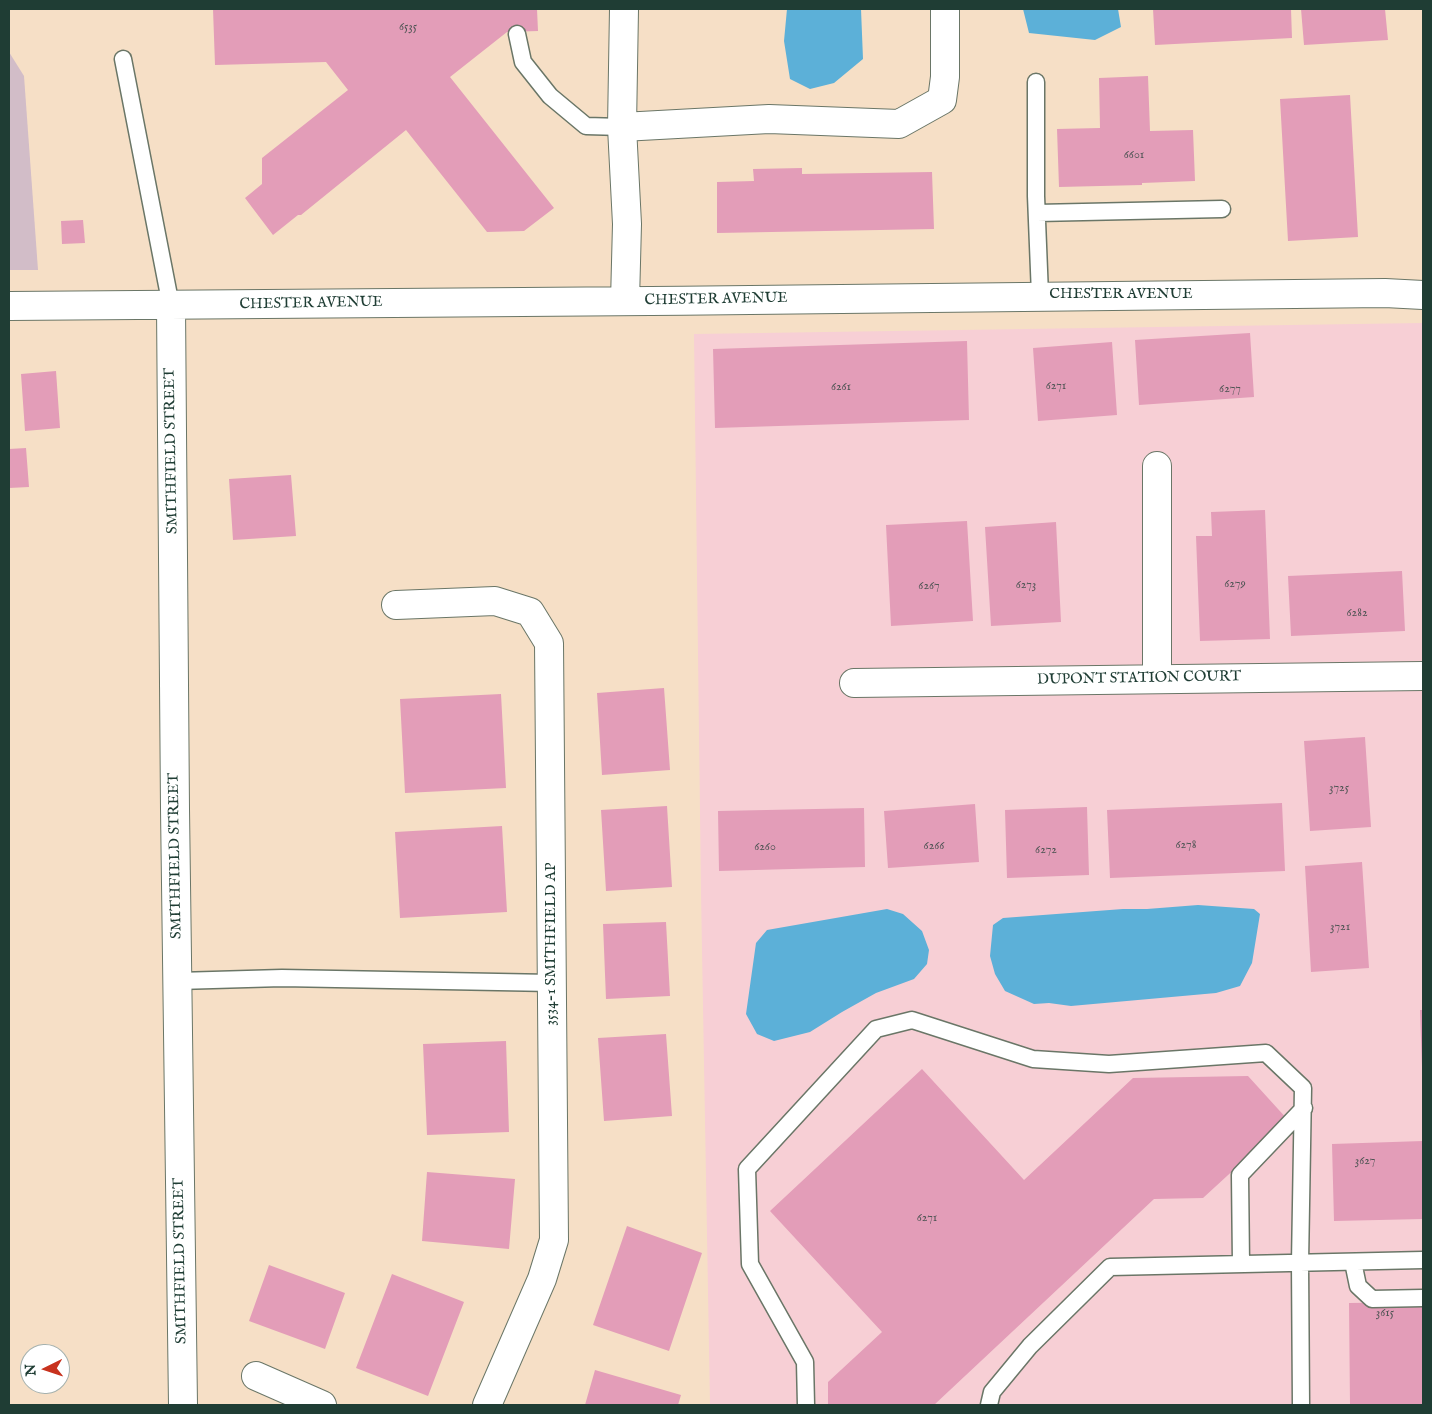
<!DOCTYPE html>
<style>
body{margin:0}
#map{position:relative;width:1432px;height:1414px;overflow:hidden;background:#f6dfc6;font-family:"IM FELL English",serif}
canvas{display:block}
.frame{position:absolute;inset:0;border:10px solid #1f3d34;pointer-events:none}
.north{position:absolute;left:20px;top:1344px;width:50px;height:50px;box-sizing:border-box;background:#fff;border:1px solid #a5b1ae;border-radius:50%;rotate:266deg;font-size:14px;font-weight:700;line-height:20px;text-align:center;color:#1f3d34}
.north::after{content:'';display:block;margin:auto;width:18px;height:22px;background:#c8321e;clip-path:polygon(50% 0,100% 100%,50% 72%,0 100%)}
</style>
<div id="map">
<canvas width="1432" height="1414"></canvas>
<div class="frame"></div>
<div class="north">N</div>
</div>
<script>
const ctx = document.querySelector('canvas').getContext('2d');
ctx.lineJoin = 'round';
function fillPath(path, color) { ctx.fillStyle = color; ctx.fill(path, 'evenodd'); }
function stroke(path, color, width, dash) { ctx.strokeStyle = color; ctx.lineWidth = width; ctx.lineCap = dash ? 'butt' : 'round'; ctx.setLineDash(dash || []); ctx.stroke(path); }
function label(font, color, halo, rows, align = 'center') {
  ctx.font = font + ' "IM FELL English",serif'; ctx.lineWidth = 5; ctx.setLineDash([]); ctx.textBaseline = 'middle'; ctx.strokeStyle = halo; ctx.fillStyle = color; for (const [text, x, y, turn = 0] of rows) {
    ctx.save(); ctx.translate(x, y); ctx.rotate((+turn || 0) * Math.PI / 180); ctx.textAlign = isNaN(turn) ? turn : align; if (halo) ctx.strokeText(text, 0, 0); ctx.fillText(text, 0, 0); ctx.restore();
  }
}
fillPath(new Path2D(`
 M 1423,323 L 1423,1405 L 710,1405 L 701,892 L 694,334 Z`), '#f7cfd5');
fillPath(new Path2D(`
 M 9,52 L 24,76 L 38,270 L 9,270 Z`), '#d2bdc8');
fillPath(new Path2D(`
 M 787,9 L 861,9 L 863,59 L 834,83 L 810,89 L 790,79 L 784,41 Z
 M 1023,9 L 1118,9 L 1121,27 L 1095,40 L 1029,33 Z
 M 1198,905 L 1254,909 L 1260,914 L 1252,963 L 1240,986 L 1216,993 L 1071,1006 L 1049,1003 L 1034,1004 L 1005,991 L 995,974 L 990,956 L 993,925 L 1003,918 L 1123,909 L 1147,909 Z
 M 887,909 L 903,914 L 922,931 L 929,950 L 927,964 L 914,979 L 876,993 L 842,1012 L 810,1032 L 774,1041 L 757,1034 L 746,1014 L 756,943 L 767,930 Z`), '#5cb0d8');
fillPath(new Path2D(`
 M 213,9 L 537,9 L 538,31 L 507,32 L 450,77 L 554,208 L 524,231 L 487,232 L 406,130 L 301,215 L 298,215 L 273,235 L 245,198 L 262,184 L 262,158 L 348,90 L 326,62 L 215,65 Z
 M 1153,9 L 1291,9 L 1292,38 L 1155,45 Z
 M 1301,9 L 1385,9 L 1388,40 L 1304,45 Z
 M 1148,76 L 1150,131 L 1193,130 L 1195,181 L 1142,183 L 1142,185 L 1059,187 L 1057,129 L 1100,128 L 1099,78 Z
 M 1350,95 L 1358,237 L 1288,241 L 1280,99 Z
 M 802,168 L 802,174 L 932,172 L 934,229 L 717,233 L 717,182 L 754,181 L 753,169 Z
 M 83,220 L 85,243 L 62,244 L 61,221 Z
 M 1250,333 L 1254,397 L 1139,405 L 1135,340 Z
 M 967,341 L 969,420 L 715,428 L 713,349 Z
 M 1112,342 L 1117,415 L 1038,421 L 1033,348 Z
 M 56,371 L 60,428 L 25,431 L 21,374 Z
 M 26,448 L 29,487 L 9,488 L 9,449 Z
 M 291,475 L 296,536 L 233,540 L 229,479 Z
 M 1265,510 L 1270,639 L 1200,641 L 1196,536 L 1212,536 L 1211,512 Z
 M 967,521 L 973,621 L 891,626 L 886,525 Z
 M 1056,522 L 1061,622 L 991,626 L 985,527 Z
 M 1402,571 L 1405,631 L 1291,636 L 1288,576 Z
 M 664,688 L 670,770 L 602,775 L 597,693 Z
 M 501,694 L 506,788 L 405,793 L 400,699 Z
 M 1365,737 L 1371,827 L 1310,831 L 1304,741 Z
 M 1282,803 L 1285,871 L 1110,878 L 1107,810 Z
 M 975,804 L 979,862 L 888,868 L 884,811 Z
 M 667,806 L 672,887 L 606,891 L 601,810 Z
 M 1087,807 L 1089,875 L 1007,878 L 1005,810 Z
 M 864,808 L 865,867 L 719,871 L 718,811 Z
 M 502,826 L 507,912 L 400,918 L 395,832 Z
 M 1362,862 L 1369,968 L 1311,972 L 1305,866 Z
 M 666,922 L 670,996 L 606,999 L 603,924 Z
 M 1420,1010 L 1423,1010 L 1423,1067 L 1422,1067 Z
 M 666,1034 L 672,1116 L 604,1121 L 598,1038 Z
 M 506,1041 L 509,1132 L 427,1135 L 423,1044 Z
 M 922,1069 L 1024,1180 L 1133,1078 L 1248,1076 L 1288,1120 L 1203,1198 L 1154,1199 L 934,1405 L 828,1405 L 828,1382 L 882,1332 L 770,1211 Z
 M 1423,1141 L 1423,1219 L 1334,1221 L 1332,1144 Z
 M 427,1172 L 515,1179 L 509,1249 L 422,1241 Z
 M 627,1226 L 702,1253 L 669,1351 L 593,1325 Z
 M 269,1265 L 345,1293 L 325,1349 L 249,1321 Z
 M 392,1274 L 464,1302 L 428,1396 L 356,1368 Z
 M 1423,1302 L 1423,1405 L 1350,1405 L 1349,1303 Z
 M 595,1370 L 681,1395 L 678,1405 L 585,1405 Z`), '#e39db8');
const lane = new Path2D(`
 M 517,34 L 523,62 L 550,96 L 586,126 L 622,127
 M 123,59 L 171,306
 M 1036,82 L 1036,196 L 1040,295
 M 1037,213 L 1222,209
 M 178,981 L 282,978 L 552,983
 M 1353,1262 L 1358,1286 L 1372,1299 L 1423,1298
 M 1241,1264 L 1240,1175 L 1304,1108
 M 806,1405 L 805,1362 L 750,1264 L 747,1169 L 876,1029 L 912,1020 L 1033,1059 L 1109,1064 L 1266,1053 L 1303,1088 L 1300,1263 L 1301,1405
 M 989,1405 L 992,1392 L 1030,1346 L 1110,1267 L 1423,1260`);
const street = new Path2D(`
 M 624,9 L 622,127 L 769,119 L 899,124 L 942,100 L 945,77 L 945,9
 M 622,127 L 627,224 L 625,301
 M 9,306 C 468,306 926,296 1385,293 L 1423,295
 M 171,306 L 175,809 L 183,1405
 M 396,605 L 495,601 L 530,612 L 549,643 L 554,1240 L 542,1279 L 487,1405
 M 1157,679 L 1157,466
 M 854,683 L 1423,676
 M 256,1376 L 322,1405`);
stroke(lane, '#6a7667', 19);
stroke(street, '#6a7667', 30);
stroke(lane, '#fff', 16);
stroke(street, '#fff', 28);
label('12px', '#505555', null, [
 ["6535",408,28],
 ["6601",1134,156],
 ["6271",1056,387],
 ["6261",841,388],
 ["6277",1230,390],
 ["6279",1235,585],
 ["6273",1026,586],
 ["6267",929,587],
 ["6282",1357,614],
 ["3725",1339,789],
 ["6278",1186,846],
 ["6266",934,847],
 ["6260",765,848],
 ["6272",1046,851],
 ["3721",1340,928],
 ["3627",1365,1162],
 ["6271",927,1219],
 ["3615",1385,1314]
]);
label('15px', '#1f3d34', '#fff', [
 ["CHESTER AVENUE",1121,295],
 ["CHESTER AVENUE",716,300,-1],
 ["CHESTER AVENUE",311,304,-1],
 ["SMITHFIELD STREET",172,451,-91],
 ["DUPONT STATION COURT",1139,679,-1],
 ["SMITHFIELD STREET",176,856,-91],
 ["3534-1 SMITHFIELD AP",552,944,-90],
 ["SMITHFIELD STREET",181,1261,-91]
]);
</script>
